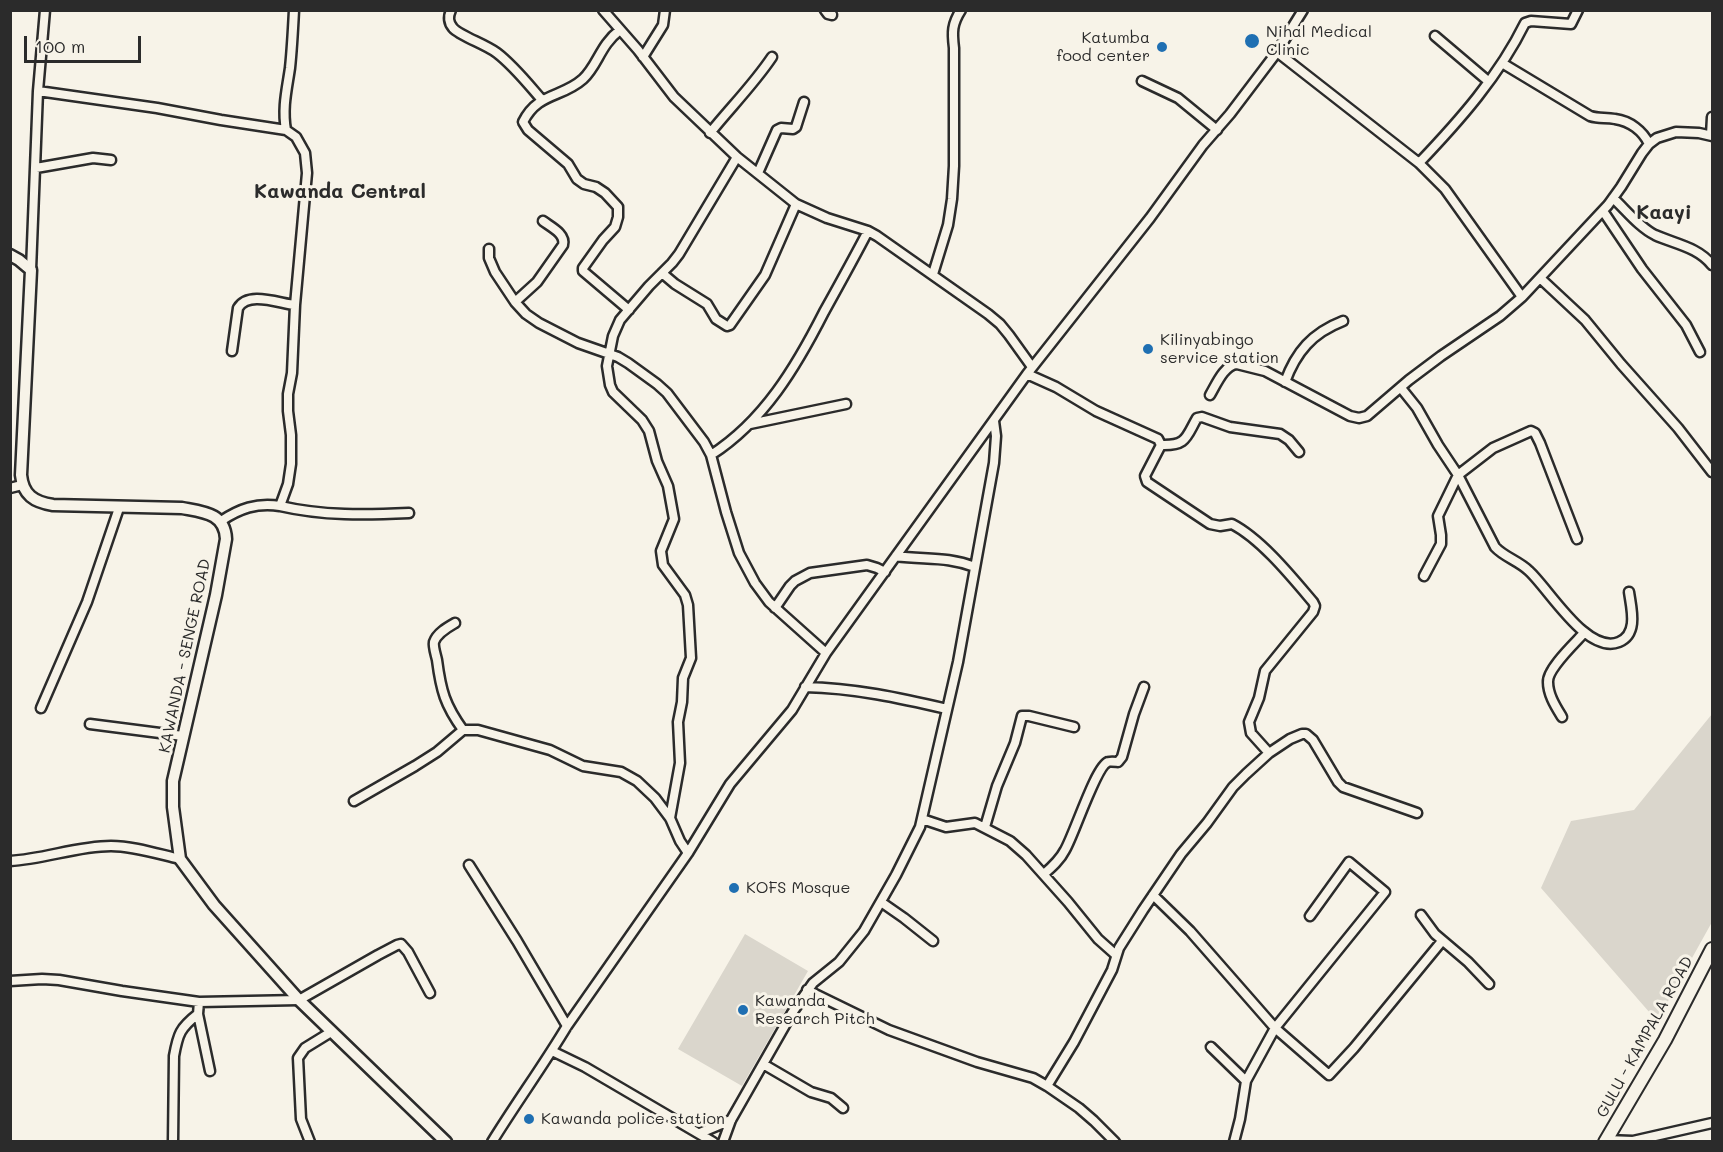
<!DOCTYPE html>
<style>
body{margin:0}
#map{position:relative;width:1723px;height:1152px;overflow:hidden;background:#f7f3e8;font-family:Mali,sans-serif}
canvas{display:block}
.frame{position:absolute;inset:0;border:12px solid #2b2b2b;pointer-events:none}
.scale{position:absolute;left:24px;top:36px;width:117px;height:27px;box-sizing:border-box;border:3px solid #2b2b2b;border-top:0;padding-left:8px;font-size:18px;line-height:21px;white-space:nowrap;color:#2b2b2b;-webkit-text-stroke:4px #f7f3e8;paint-order:stroke}
</style>
<div id="map">
<canvas width="1723" height="1152"></canvas>
<div class="frame"></div>
<div class="scale">100 m</div>
</div>
<script>
const ctx = document.querySelector('canvas').getContext('2d');
ctx.lineJoin = 'round';
function fillPath(path, color) { ctx.fillStyle = color; ctx.fill(path, 'evenodd'); }
function stroke(path, color, width, dash) { ctx.strokeStyle = color; ctx.lineWidth = width; ctx.lineCap = dash ? 'butt' : 'round'; ctx.setLineDash(dash || []); ctx.stroke(path); }
function label(font, color, halo, rows, align = 'center') {
  ctx.font = font + ' Mali,sans-serif'; ctx.lineWidth = 6; ctx.setLineDash([]); ctx.textBaseline = 'middle'; ctx.strokeStyle = halo; ctx.fillStyle = color; for (const [text, x, y, turn = 0] of rows) {
    ctx.save(); ctx.translate(x, y); ctx.rotate((+turn || 0) * Math.PI / 180); ctx.textAlign = isNaN(turn) ? turn : align; if (halo) ctx.strokeText(text, 0, 0); ctx.fillText(text, 0, 0); ctx.restore();
  }
}
fillPath(new Path2D(`
 M 1712,714 L 1712,922 L 1657,1021 L 1541,888 L 1571,821 L 1634,810 Z
 M 745,934 L 808,971 L 742,1086 L 678,1049 Z`), '#dad6cc');
const minor = new Path2D(`
 M 451,10 C 448,17 448,22 453,28 C 460,36 485,44 497,53 C 514,66 528,84 542,100
 M 603,10 L 638,50 L 674,97 L 737,157 L 796,204 L 827,218 L 868,231 L 877,236 L 988,314 L 1000,324 L 1009,335 L 1032,367
 M 825,10 L 828,14 L 832,15
 M 620,30 C 600,45 598,65 583,79 C 562,98 538,92 523,122 L 528,130 L 568,164 L 577,179 L 584,184 L 596,187 L 605,193 L 618,207 L 618,217 L 615,227 L 603,240 L 583,268 L 583,271 L 629,310
 M 1435,36 L 1488,81
 M 1277,52 L 1419,163 L 1445,189 L 1522,297
 M 643,57 L 663,25 L 665,10
 M 1502,63 L 1590,116 C 1599,119 1606,117 1615,119 C 1630,121 1643,131 1649,144
 M 1142,81 L 1178,98 L 1217,130
 M 38,91 L 157,108 L 221,120 L 286,130 L 296,137 L 305,153 L 307,173 L 295,305 L 292,373 L 288,394 L 288,411 L 291,435 L 291,464 L 288,484 L 280,506 C 257,502 239,509 221,521
 M 286,130 C 282,108 287,89 290,68 C 292,49 293,30 294,10
 M 710,133 C 730,108 754,84 772,57
 M 1711,135 L 1712,117
 M 1419,163 C 1459,121 1499,76 1525,23 L 1531,21 L 1571,24 L 1578,10
 M 36,168 L 93,158 L 111,160
 M 758,173 L 777,130 L 781,128 L 793,129 L 796,127 L 804,102
 M 1613,198 C 1626,210 1639,227 1655,235 C 1675,244 1698,247 1712,265
 M 1603,211 L 1642,269 L 1686,325 L 1700,352
 M 489,249 L 489,258 L 495,272 L 515,302 L 526,314 L 539,323 L 578,343 L 618,357 L 628,363 L 657,384 L 667,393 L 704,442 L 711,455 L 726,512 L 739,553 L 755,583 L 769,602 L 826,653
 M 31,270 L 38,91 L 45,10
 M 662,273 L 675,284 L 707,304 L 716,319 L 727,326 L 730,325 L 765,275 L 796,204
 M 933,274 L 948,225 L 952,199 L 954,166 L 954,48 C 952,32 952,24 961,10
 M 1540,278 L 1585,320 L 1621,364 L 1678,428 L 1712,472
 M 515,302 L 537,282 L 563,245 C 566,234 551,227 543,221
 M 232,351 L 238,308 C 248,291 278,303 295,305
 M 1027,374 L 1056,387 L 1096,411 L 1158,439 L 1161,445 L 1145,476 L 1147,482 L 1210,524 L 1220,526 L 1232,524 C 1261,539 1291,576 1313,602 L 1315,606 L 1313,612 L 1265,671 L 1259,698 L 1249,722 L 1251,733 L 1269,753
 M 1285,382 C 1296,352 1312,333 1343,321
 M 1401,388 L 1417,408 L 1438,445 L 1458,475 L 1495,547 C 1504,557 1519,561 1529,571 C 1549,589 1587,655 1619,642 C 1639,634 1631,607 1629,592
 M 1210,395 C 1216,385 1224,365 1237,364 L 1265,371 L 1350,416 L 1359,418 L 1367,416 L 1409,380 L 1441,356 L 1500,316 L 1522,297 L 1608,205 L 1621,187 L 1642,153 L 1649,144 L 1657,138 L 1676,132 L 1699,133 L 1712,136
 M 750,424 L 846,404
 M 1161,445 C 1187,446 1186,437 1197,418 L 1202,417 L 1230,427 L 1280,434 L 1289,440 L 1299,452
 M 711,455 C 764,421 796,367 824,312 C 839,285 854,258 868,231
 M 10,488 L 22,485
 M 280,506 C 323,516 366,515 409,513
 M 896,556 C 925,560 947,556 975,567
 M 1424,576 L 1441,544 L 1441,535 L 1438,516 L 1458,475 L 1493,448 L 1531,431 L 1535,433 L 1540,443 L 1577,539
 M 775,608 L 790,586 L 795,581 L 810,573 L 867,565 L 877,568 L 885,572
 M 455,623 C 448,627 437,633 434,642 C 433,647 436,655 437,660 C 441,691 445,705 463,730
 M 805,687 C 854,688 900,698 947,709
 M 41,708 L 87,602 L 119,508
 M 1562,717 C 1556,707 1548,695 1548,682 C 1547,669 1575,643 1584,633
 M 90,724 L 183,736
 M 354,801 L 415,766 L 437,752 L 463,730 L 478,730 L 550,750 L 583,766 L 621,772 L 637,781 L 655,798 L 670,818 L 680,841 L 688,853
 M 670,818 L 680,763 L 678,722 L 682,702 L 683,678 L 691,658 L 688,605 L 685,595 L 663,565 L 661,551 L 674,519 L 668,486 L 657,461 L 649,431 L 642,420 L 613,392 L 610,385 L 607,366 L 613,336 L 620,320 L 649,286 L 672,263 L 679,254 L 737,157
 M 922,819 L 946,827 L 975,823 L 1010,841 L 1026,855 L 1068,902 L 1098,939 L 1116,955
 M 985,827 L 997,786 L 1015,743 L 1022,716 L 1029,716 L 1074,727
 M 10,861 C 45,859 77,846 111,846 C 134,846 158,854 180,859
 M 469,865 L 517,941 L 567,1026
 M 1044,874 C 1052,867 1060,860 1065,850 C 1074,835 1096,766 1108,762 C 1109,761 1117,762 1118,762 L 1122,757 L 1134,714 L 1144,687
 M 1153,895 L 1190,931 L 1275,1028 L 1329,1075 L 1354,1048 L 1442,941
 M 881,902 L 904,918 L 933,941
 M 1421,915 L 1435,934 L 1468,962 L 1489,984
 M 10,981 L 42,979 L 59,980 L 122,991 L 199,1002 L 299,1000 L 378,955 L 397,945 L 401,944 L 408,952 L 430,993
 M 807,990 L 889,1030 L 977,1062 L 1033,1078 L 1047,1086 L 1079,1108 L 1094,1121 L 1115,1142
 M 199,1002 L 198,1014 L 210,1071
 M 1211,1047 L 1246,1081 L 1240,1119 L 1234,1142
 M 552,1051 L 585,1067 L 713,1142
 M 763,1064 L 811,1092 L 831,1098 L 843,1108
 M 1246,1081 L 1275,1028 L 1385,892 L 1349,862 L 1310,916
 M 1047,1086 L 1074,1042 L 1112,970 L 1119,948 L 1143,910 L 1181,854 L 1207,823 L 1233,787 L 1246,774 L 1269,753 L 1290,739 L 1302,734 L 1306,734 L 1313,740 L 1338,782 L 1343,787 L 1417,813
 M 700,1133 L 731,1120
 M 1606,1140 L 1633,1141 L 1712,1123
 M 173,1142 L 174,1056 C 178,1034 180,1028 198,1014
 M 310,1142 L 301,1119 L 298,1058 L 305,1048 L 331,1032
 M 492,1142 C 516,1103 543,1066 567,1026 L 688,853 L 730,784 L 792,710 L 826,653 L 1027,374 L 1150,218 L 1203,145 L 1230,114 L 1277,52 L 1303,10
 M 723,1142 L 731,1120 L 792,1013 L 813,983 L 839,962 L 864,931 L 896,875 L 920,827 L 958,662 L 994,463 L 996,436 L 994,421`);
const tertiary = new Path2D(`
 M 10,255 L 19,260 L 31,270 L 21,475 C 23,495 34,502 53,505 L 182,508 C 203,512 225,513 226,539 L 216,595 L 173,781 L 173,807 L 180,859 L 214,905 L 299,1000 L 446,1142`);
const primary = new Path2D(`
 M 1605,1142 L 1665,1040 L 1712,949`);
stroke(minor, '#2b2b2b', 13);
stroke(tertiary, '#2b2b2b', 15);
stroke(primary, '#2b2b2b', 16);
stroke(minor, '#f7f3e8', 8);
stroke(tertiary, '#f7f3e8', 10);
stroke(primary, '#f7f3e8', 12);
for (const [x, y, r, color] of [
 [1252,41,8,"#1f6fb2"],
 [1162,47,6,"#1f6fb2"],
 [1148,349,6,"#1f6fb2"],
 [734,888,6,"#1f6fb2"],
 [743,1010,6,"#1f6fb2"],
 [529,1119,6,"#1f6fb2"]
]) { const dot = new Path2D(); dot.arc(x, y, r, 0, 2 * Math.PI); ctx.fillStyle = color; ctx.fill(dot); stroke(dot, '#f7f3e8', 2); }
label('16px', '#2b2b2b', '#f7f3e8', [
 ["Nihal Medical",1266,32],
 ["Clinic",1266,50],
 ["Katumba",1150,38,"right"],
 ["food center",1150,56,"right"],
 ["Kilinyabingo",1160,340],
 ["service station",1160,358],
 ["KOFS Mosque",746,888],
 ["Kawanda",755,1001],
 ["Research Pitch",755,1019],
 ["Kawanda police station",541,1119]
], 'left');
label('16px', '#2b2b2b', '#f7f3e8', [
 ["KAWANDA - SENGE ROAD",185,656,-78],
 ["GULU - KAMPALA ROAD",1645,1037,-61]
]);
label('bold 20px', '#2b2b2b', '#f7f3e8', [
 ["Kawanda Central",340,192],
 ["Kaayi",1664,213]
]);
</script>
